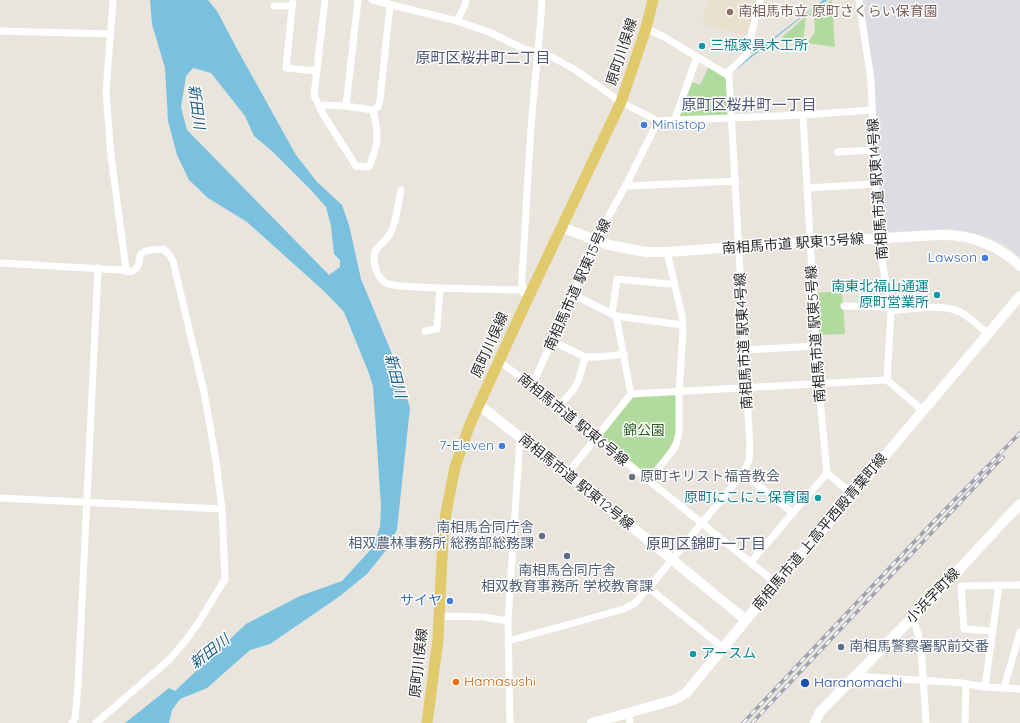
<!DOCTYPE html>
<meta charset="utf-8">
<style>
body{margin:0}
canvas{display:block;background:#e9e4dc}
</style>
<canvas width="1020" height="723"></canvas>
<script>
const ctx = document.querySelector('canvas').getContext('2d');
ctx.lineJoin = 'round';
function fillPath(path, color) { ctx.fillStyle = color; ctx.fill(path, 'evenodd'); }
function stroke(path, color, width, dash) { ctx.strokeStyle = color; ctx.lineWidth = width; ctx.lineCap = dash ? 'butt' : 'round'; ctx.setLineDash(dash || []); ctx.stroke(path); }
function label(font, color, halo, rows, align = 'center') {
  ctx.font = font + ' Quicksand,"Noto Sans JP",sans-serif'; ctx.lineWidth = 3; ctx.setLineDash([]); ctx.textBaseline = 'middle'; ctx.strokeStyle = halo; ctx.fillStyle = color; for (const [text, x, y, turn = 0] of rows) {
    ctx.save(); ctx.translate(x, y); ctx.rotate((+turn || 0) * Math.PI / 180); ctx.textAlign = isNaN(turn) ? turn : align; if (halo) ctx.strokeText(text, 0, 0); ctx.fillText(text, 0, 0); ctx.restore();
  }
}
fillPath(new Path2D(`
 M 862,0 L 1020,0 L 1020,257 L 1005,245 L 991,238 L 971,232 L 949,229 L 884,232 L 881,230 L 874,74 Z`), '#dedce3');
fillPath(new Path2D(`
 M 708,0 L 759,0 L 749,36 L 702,24 Z`), '#e9e1cd');
fillPath(new Path2D(`
 M 832,0 L 835,47 L 807,43 L 815,32 L 814,17 L 806,15 Z
 M 806,16 L 803,41 L 778,41 Z
 M 709,66 L 726,78 L 728,113 L 727,115 L 680,116 L 692,82 L 700,85 Z
 M 842,291 L 845,332 L 844,334 L 818,335 L 816,295 L 818,293 Z
 M 675,394 L 677,396 L 677,435 L 667,452 L 649,475 L 646,475 L 600,437 L 634,396 Z`), '#b0da9e');
fillPath(new Path2D(`
 M 150,0 L 208,0 L 217,11 L 236,47 L 296,155 L 317,182 L 342,205 L 349,225 L 361,279 L 400,373 L 410,408 L 397,529 L 391,544 L 367,574 L 340,596 L 270,644 L 250,650 L 207,688 L 180,699 L 172,710 L 169,723 L 125,723 L 169,688 L 175,691 L 246,624 L 300,596 L 342,581 L 373,547 L 380,527 L 381,506 L 373,386 L 368,371 L 344,312 L 325,292 L 247,222 L 208,198 L 189,180 L 177,155 L 168,121 L 165,68 L 152,24 ZM 193,68 L 211,73 L 245,116 L 254,136 L 273,152 L 310,189 L 326,207 L 331,226 L 334,254 L 340,260 L 340,267 L 329,275 L 187,130 L 181,107 L 186,76 Z
 M 823,0 L 828,0 L 812,9 L 733,72 L 732,71 L 772,39 Z`), '#7ac1e0');
stroke(new Path2D(`
 M 293,0 L 286,68 L 317,71
 M 325,0 L 314,95 L 323,114 L 356,166 L 369,167 C 379,143 379,135 373,110
 M 372,0 L 457,21 L 489,32 L 522,48 L 552,57 L 574,69 L 621,102 L 658,121 L 803,115 L 872,110
 M 859,0 L 871,81 L 878,239 L 891,311 L 887,380 L 922,410
 M 274,6 L 292,6
 M 457,21 L 465,5 L 466,0
 M 0,31 L 110,34
 M 726,74 L 746,55 L 760,0
 M 320,105 L 346,106 L 373,110 L 378,107 L 380,100 L 390,5
 M 346,106 L 358,0
 M 803,115 L 818,379 L 827,473 L 852,494
 M 675,119 L 697,57
 M 838,152 L 874,150
 M 626,185 L 630,186 L 736,181
 M 807,188 L 876,184
 M 401,190 C 398,204 397,221 390,234 C 386,242 375,246 374,256 C 373,264 378,279 386,283 C 395,287 409,286 419,287 C 453,289 487,289 521,290 L 526,296
 M 0,263 L 121,270 L 126,269 L 111,156 L 106,92 L 113,0
 M 572,294 L 616,316 L 683,325
 M 528,298 L 522,286 L 522,277 C 526,219 528,161 533,103 C 536,69 540,35 542,0
 M 844,306 L 890,307
 M 891,311 C 911,309 942,303 960,312 C 970,317 979,326 987,333
 M 612,314 L 617,279 L 669,284 L 674,284
 M 425,331 L 437,329 L 440,288
 M 552,341 L 585,357 L 601,357 L 624,354
 M 745,350 L 816,346
 M 499,361 L 532,386 L 777,584
 M 532,386 L 552,341 L 595,241 L 626,185 L 658,121
 M 631,394 L 887,380
 M 558,407 L 574,389 L 579,379 L 585,357
 M 743,473 L 793,513
 M 567,474 L 631,394 L 616,316
 M 649,480 L 674,449 L 676,444 L 679,433 L 679,395 L 683,329 L 682,316 L 667,252
 M 0,498 L 222,509
 M 751,562 L 827,473
 M 961,586 L 964,629 L 992,631
 M 961,586 L 1020,585
 M 649,588 L 723,648
 M 439,616 L 484,617 L 508,621
 M 913,616 L 918,634 L 922,659 L 926,723
 M 508,641 L 624,609 L 635,603 L 652,584 L 743,473 L 749,461 L 750,448 L 729,76 L 664,37 L 646,28
 M 856,676 L 962,683 L 985,687 L 1020,689
 M 985,687 L 999,585
 M 1004,688 L 1020,632
 M 628,713 L 630,723
 M 72,723 L 75,719 L 78,685 L 98,268
 M 96,723 L 169,660 L 186,640 L 199,622 L 225,579 L 222,509 L 216,461 L 204,392 L 173,261 L 169,254 L 163,249 C 158,250 149,249 144,252 C 135,256 145,265 131,272 L 121,270
 M 510,723 L 508,621 L 520,437
 M 965,723 L 966,684`), '#fff', 7);
stroke(new Path2D(`
 M 561,227 L 609,245 L 646,252 L 667,252 L 779,244 L 939,235 C 971,234 997,244 1020,266
 M 479,405 L 567,474 L 746,620
 M 592,723 L 674,700 L 686,693 L 746,620 L 1020,296
 M 815,723 L 820,712 L 952,577 L 1020,504`), '#fff', 10);
stroke(new Path2D(`
 M 427,723 L 438,639 L 443,537 L 446,513 L 455,467 L 470,424 L 528,298 L 621,102 L 646,28 L 653,0`), '#e0ca6b', 11);
const rail = new Path2D(`
 M 743,723 L 932,523 L 1020,433
 M 752,723 L 1003,457`);
stroke(rail, '#a0a1b1', 3.5);
stroke(rail, '#fff', 2, [6]);
for (const [x, y, r, color] of [
 [730,12,4,"#8d6e63"],
 [702,46,4,"#0f9aa8"],
 [644,125,4,"#3f7fe0"],
 [985,258,4,"#3f7fe0"],
 [937,295,4,"#0f9aa8"],
 [502,446,4,"#3f7fe0"],
 [632,477,4,"#6b7280"],
 [818,498,4,"#0f9aa8"],
 [542,536,4,"#5c6f8a"],
 [567,556,4,"#5c6f8a"],
 [450,601,4,"#3f7fe0"],
 [841,647,4,"#5c6f8a"],
 [693,654,4,"#0f9aa8"],
 [456,682,4,"#e8710a"],
 [805,683,5,"#1a4fb4"]
]) { const dot = new Path2D(); dot.arc(x, y, r, 0, 2 * Math.PI); ctx.fillStyle = color; ctx.fill(dot); stroke(dot, '#fff', 1.5); }
label('14px', '#785e54', '#fff', [
 ["南相馬市立 原町さくらい保育園",738,12]
], 'left');
label('14px', '#0d838f', '#fff', [
 ["三瓶家具木工所",710,46],
 ["南東北福山通運",929,287,"right"],
 ["原町営業所",929,303,"right"],
 ["原町にこにこ保育園",810,498,"right"],
 ["アースム",701,654]
], 'left');
label('14px', '#292929', '#fff', [
 ["原町川俣線",622,52,-72],
 ["南相馬市道 駅東14号線",878,189,-94],
 ["南相馬市道 駅東13号線",793,244,-4],
 ["南相馬市道 駅東15号線",578,285,-66],
 ["南相馬市道 駅東5号線",816,334,-94],
 ["南相馬市道 駅東4号線",744,341,-93],
 ["原町川俣線",490,345,-66],
 ["南相馬市道 駅東6号線",573,420,39],
 ["南相馬市道 駅東12号線",576,482,39],
 ["南相馬市道 上高平西殿青葉町線",820,532,-50],
 ["小浜字町線",933,596,-46],
 ["原町川俣線",419,663,-84]
]);
label('14px', '#366cbe', '#fff', [
 ["Ministop",652,125,"left"],
 ["Lawson",977,258],
 ["7-Eleven",494,446],
 ["サイヤ",442,601]
], 'right');
label('14px', '#2b5d22', '#fff', [
 ["錦公園",644,431]
]);
label('14px', '#5b616d', '#fff', [
 ["原町キリスト福音教会",640,477]
], 'left');
label('14px', '#4e5e75', '#fff', [
 ["南相馬合同庁舎",534,528],
 ["相双農林事務所 総務部総務課",534,544],
 ["南相馬合同庁舎",567,571,"center"],
 ["相双教育事務所 学校教育課",567,587,"center"],
 ["南相馬警察署駅前交番",849,647,"left"]
], 'right');
label('14px', '#c56008', '#fff', [
 ["Hamasushi",464,682]
], 'left');
label('14px', '#164399', '#fff', [
 ["Haranomachi",814,683]
], 'left');
label('15px', '#4f5474', '#fff', [
 ["原町区桜井町二丁目",483,58],
 ["原町区桜井町一丁目",749,105],
 ["原町区錦町一丁目",706,544]
]);
label('italic 15px', '#1c5f89', '#fff', [
 ["新田川",196,107,82],
 ["新田川",395,376,76],
 ["新田川",210,652,-38]
]);
</script>
